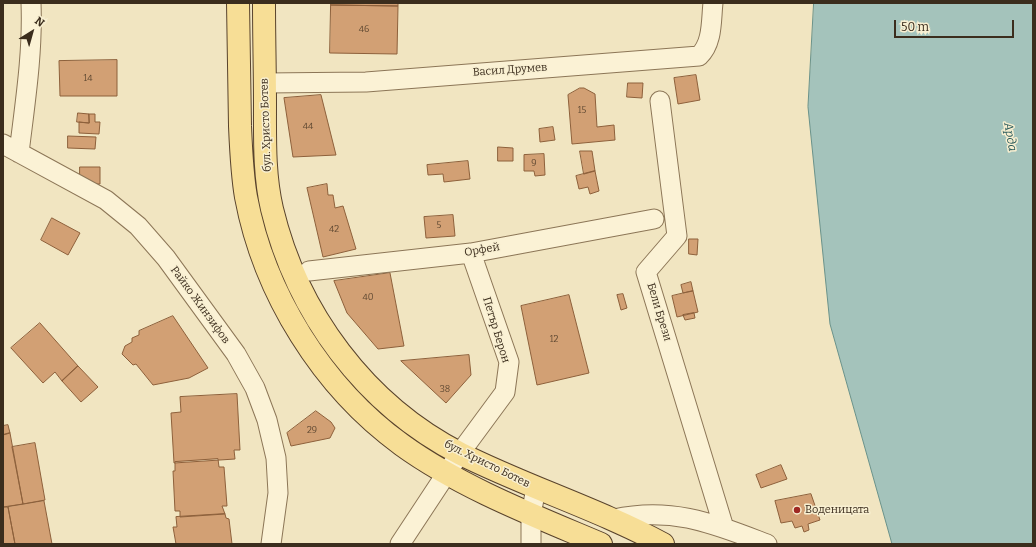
<!DOCTYPE html>
<meta charset="utf-8">
<style>
body{margin:0}
#map{position:relative;width:1036px;height:547px;overflow:hidden;background:#f1e5c1;font-family:Bitter,serif}
canvas{display:block}
.frame{position:absolute;inset:0;border:4px solid #3b2d1d;pointer-events:none}
.north{position:absolute;left:12px;top:12px;width:40px;height:40px;-webkit-text-stroke:3px #f8efd1;paint-order:stroke;rotate:37deg;font-size:11px;font-weight:700;line-height:16px;text-align:center;color:#3b2d1d}
.north::after{content:'';display:block;margin:auto;width:14px;height:18px;background:#3b2d1d;clip-path:polygon(50% 0,100% 100%,50% 72%,0 100%)}
.scale{position:absolute;left:894px;top:20px;width:120px;height:18px;box-sizing:border-box;border:2px solid #3b2d1d;border-top:0;padding-left:5px;font-size:12px;line-height:14px;white-space:nowrap;color:#3b2d1d;-webkit-text-stroke:3px #f8efd1;paint-order:stroke}
</style>
<div id="map">
<canvas width="1036" height="547"></canvas>
<div class="frame"></div>
<div class="north">N</div>
<div class="scale">50 m</div>
</div>
<script>
const ctx = document.querySelector('canvas').getContext('2d');
ctx.lineJoin = 'round';
function fillPath(path, color) { ctx.fillStyle = color; ctx.fill(path, 'evenodd'); }
function stroke(path, color, width, dash) { ctx.strokeStyle = color; ctx.lineWidth = width; ctx.lineCap = dash ? 'butt' : 'round'; ctx.setLineDash(dash || []); ctx.stroke(path); }
function label(font, color, halo, rows, align = 'center') {
  ctx.font = font + ' Bitter,serif'; ctx.lineWidth = 3; ctx.setLineDash([]); ctx.textBaseline = 'middle'; ctx.strokeStyle = halo; ctx.fillStyle = color; for (const [text, x, y, turn = 0] of rows) {
    ctx.save(); ctx.translate(x, y); ctx.rotate((+turn || 0) * Math.PI / 180); ctx.textAlign = isNaN(turn) ? turn : align; if (halo) ctx.strokeText(text, 0, 0); ctx.fillText(text, 0, 0); ctx.restore();
  }
}
const water = new Path2D(`
 M 814,3 L 1033,3 L 1033,544 L 892,544 L 830,324 L 808,107 Z`);
fillPath(water, '#a4c3bb');
stroke(water, '#6a928a', 1);
const building = new Path2D(`
 M 331,3 L 398,3 L 398,6 L 331,5 Z
 M 331,5 L 398,6 L 397,54 L 330,53 Z
 M 117,60 L 117,96 L 60,96 L 59,61 Z
 M 696,75 L 700,100 L 678,104 L 674,78 Z
 M 628,83 L 643,83 L 642,98 L 627,97 Z
 M 580,88 L 584,88 L 595,94 L 597,127 L 614,125 L 615,140 L 572,144 L 568,95 Z
 M 321,95 L 336,155 L 293,157 L 284,98 Z
 M 78,113 L 89,114 L 89,123 L 77,122 Z
 M 89,114 L 95,114 L 95,122 L 100,122 L 99,134 L 79,133 L 79,122 L 89,123 Z
 M 553,127 L 555,140 L 540,142 L 539,129 Z
 M 68,136 L 96,137 L 95,149 L 68,148 Z
 M 498,147 L 513,148 L 513,161 L 498,161 Z
 M 580,151 L 592,151 L 595,171 L 584,174 Z
 M 544,154 L 545,175 L 535,176 L 534,171 L 524,171 L 524,155 Z
 M 468,161 L 470,179 L 444,182 L 443,174 L 428,175 L 427,165 Z
 M 80,167 L 100,167 L 100,184 L 80,184 Z
 M 595,171 L 599,191 L 590,194 L 588,187 L 579,189 L 576,176 Z
 M 327,184 L 328,195 L 333,195 L 335,208 L 343,206 L 356,249 L 323,257 L 307,188 Z
 M 453,215 L 455,236 L 426,238 L 424,217 Z
 M 52,218 L 80,233 L 68,255 L 41,240 Z
 M 689,239 L 698,239 L 697,255 L 689,254 Z
 M 390,273 L 404,346 L 378,349 L 347,313 L 334,281 Z
 M 691,282 L 693,291 L 683,293 L 681,285 Z
 M 693,291 L 698,312 L 677,317 L 672,296 Z
 M 623,294 L 627,308 L 621,310 L 617,295 Z
 M 569,295 L 589,373 L 537,385 L 521,306 Z
 M 694,313 L 695,318 L 685,320 L 683,315 Z
 M 173,316 L 208,368 L 189,378 L 153,385 L 136,364 L 133,365 L 122,354 L 125,346 L 132,342 L 132,338 L 139,335 L 139,331 Z
 M 40,323 L 78,366 L 62,381 L 55,372 L 43,383 L 11,348 Z
 M 469,355 L 471,375 L 446,403 L 401,361 Z
 M 78,366 L 98,387 L 81,402 L 62,381 Z
 M 237,394 L 240,450 L 234,450 L 235,459 L 174,463 L 171,413 L 181,412 L 180,397 Z
 M 316,411 L 331,422 L 335,428 L 330,438 L 291,446 L 287,433 Z
 M 8,425 L 10,433 L 3,435 L 3,426 Z
 M 10,433 L 23,504 L 3,507 L 3,435 Z
 M 35,443 L 45,500 L 23,504 L 12,447 Z
 M 218,459 L 219,467 L 224,467 L 227,506 L 222,506 L 225,514 L 180,517 L 180,511 L 175,511 L 173,471 L 175,471 L 175,462 Z
 M 781,465 L 787,479 L 761,488 L 756,475 Z
 M 811,494 L 820,520 L 808,524 L 809,530 L 804,532 L 802,526 L 795,528 L 792,521 L 781,523 L 775,501 Z
 M 44,501 L 52,544 L 15,544 L 8,507 Z
 M 3,507 L 8,507 L 15,544 L 3,544 Z
 M 225,514 L 226,518 L 229,519 L 232,544 L 176,544 L 173,527 L 177,527 L 176,517 Z`);
fillPath(building, '#d2a074');
stroke(building, '#8d603b', 1);
const minor = new Path2D(`
 M 265,83 L 366,82 L 699,56 C 713,43 711,20 713,3
 M 660,101 L 677,236 L 646,272 L 724,528
 M 3,144 L 106,200 L 138,226 L 166,258 L 236,354 L 255,388 L 267,420 L 276,458 L 278,493 L 271,544
 M 19,153 C 25,103 33,53 31,3
 M 309,271 L 471,253 L 654,219
 M 614,519 C 672,506 714,524 767,544
 M 400,544 L 460,453 L 505,392 L 509,362 L 471,253
 M 531,544 L 531,515 L 536,488`);
const major = new Path2D(`
 M 238,3 C 239,44 239,85 240,126 C 241,149 242,174 246,197 C 264,293 322,387 402,445 C 460,487 535,516 601,544
 M 264,3 C 264,37 265,71 265,104 C 265,139 264,175 272,209 C 297,313 365,405 461,454 C 527,487 598,509 663,544`);
stroke(minor, '#8c7657', 21);
stroke(major, '#59432c', 24);
stroke(minor, '#fbf2d5', 19);
stroke(major, '#f7de96', 22);
for (const [x, y, r, color] of [
 [797,510,4,"#9f2823"]
]) { const dot = new Path2D(); dot.arc(x, y, r, 0, 2 * Math.PI); ctx.fillStyle = color; ctx.fill(dot); stroke(dot, '#f8efd1', 1.5); }
label('9px', '#614a33', null, [
 ["46",364,29],
 ["14",88,78],
 ["15",582,110],
 ["44",308,126],
 ["9",534,163],
 ["5",439,225],
 ["42",334,229],
 ["40",368,297],
 ["12",554,339],
 ["38",445,389],
 ["29",312,430]
]);
label('11px', '#3b2d1d', '#f8efd1', [
 ["Васил Друмев",510,70,-4],
 ["бул. Христо Ботев",266,125,-92],
 ["Орфей",482,250,-10],
 ["Райко Жинзифов",200,305,54],
 ["Бели Брези",659,312,73],
 ["Петър Берон",496,330,73],
 ["бул. Христо Ботев",487,464,26]
]);
label('11px', '#3b2d1d', '#f8efd1', [
 ["Воденицата",805,510]
], 'left');
label('italic 12px', '#2b5b5b', '#f8efd1', [
 ["Арда",1010,137,80]
]);
</script>
